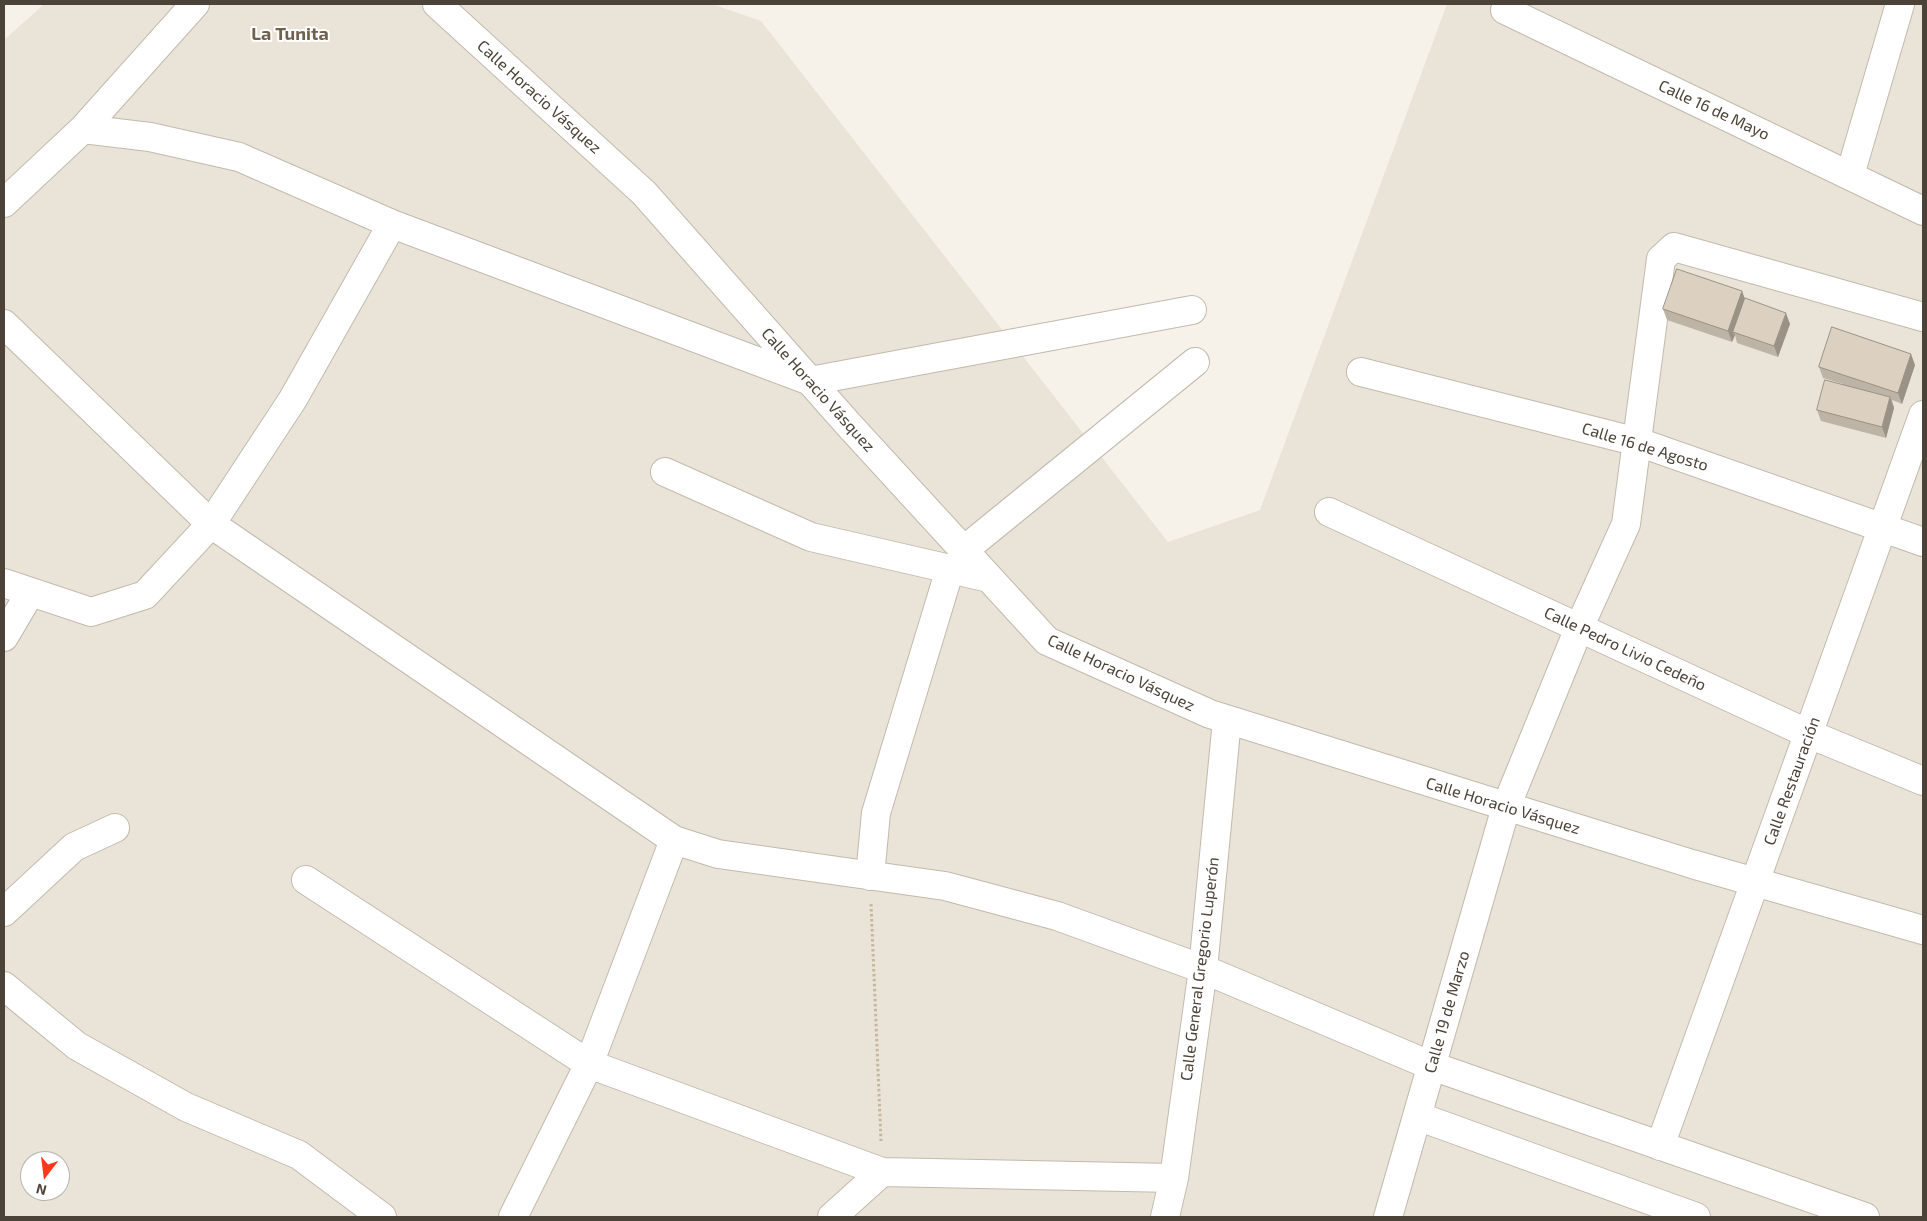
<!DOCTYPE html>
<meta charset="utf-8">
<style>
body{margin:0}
#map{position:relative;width:1927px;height:1221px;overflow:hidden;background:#f6f2ea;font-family:"Exo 2",sans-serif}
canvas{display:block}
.frame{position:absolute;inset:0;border:5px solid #4b4337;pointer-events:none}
.north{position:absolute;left:20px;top:1151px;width:50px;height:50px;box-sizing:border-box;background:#fff;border:1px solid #b7b4af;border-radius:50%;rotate:195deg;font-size:14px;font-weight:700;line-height:20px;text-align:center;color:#4b4337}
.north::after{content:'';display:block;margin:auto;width:18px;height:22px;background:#ff3818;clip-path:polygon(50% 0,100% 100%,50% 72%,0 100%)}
</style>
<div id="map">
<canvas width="1927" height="1221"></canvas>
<div class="frame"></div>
<div class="north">N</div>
</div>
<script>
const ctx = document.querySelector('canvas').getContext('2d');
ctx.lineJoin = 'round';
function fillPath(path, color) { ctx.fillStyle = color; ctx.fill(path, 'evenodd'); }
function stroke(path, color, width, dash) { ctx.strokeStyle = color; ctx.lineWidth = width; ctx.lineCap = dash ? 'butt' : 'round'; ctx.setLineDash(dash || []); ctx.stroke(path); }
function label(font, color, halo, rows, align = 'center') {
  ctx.font = font + ' "Exo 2",sans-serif'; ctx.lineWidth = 4; ctx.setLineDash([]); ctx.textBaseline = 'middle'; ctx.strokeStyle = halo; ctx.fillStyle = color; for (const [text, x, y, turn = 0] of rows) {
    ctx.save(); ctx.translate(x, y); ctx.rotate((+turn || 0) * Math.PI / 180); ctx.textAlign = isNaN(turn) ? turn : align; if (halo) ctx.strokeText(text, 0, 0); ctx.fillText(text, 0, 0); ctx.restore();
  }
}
fillPath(new Path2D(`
 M 44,4 L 712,4 L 761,21 L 1168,542 L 1260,510 L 1447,4 L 1923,4 L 1923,1217 L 4,1217 L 4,40 ZM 30,1161 L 60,1161 L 60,1191 L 30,1191 Z`), '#eae4d8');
const street = new Path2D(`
 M 437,4 L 644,193 L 848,424 L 1047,641 L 1210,714 L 1692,864 L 1923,930
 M 1505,10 L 1923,211
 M 83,129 L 150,137 L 239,157 L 392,224 L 810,381 L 1192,310
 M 1850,175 L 1900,4
 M 4,203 L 83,129 L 195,4
 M 4,324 L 211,524 L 674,840 L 718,854 L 945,886 L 1057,916 L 1203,969 L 1432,1066 L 1865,1217
 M 1361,372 L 1638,442 L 1923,542
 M 665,472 L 811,537 L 989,578
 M 1329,512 L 1809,734 L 1923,781
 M 964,550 L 1195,362
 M 4,583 L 91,612 L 145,595 L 211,524 L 293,399 L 392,224
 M 4,637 L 30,593
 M 870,876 L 876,813 L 950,569
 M 306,880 L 589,1064 L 882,1172 L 1174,1178
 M 4,912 L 74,847 L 115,828
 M 4,986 L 77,1046 L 186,1107 L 299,1155 L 382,1217
 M 1417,1116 L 1696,1217
 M 1660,1146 L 1923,415
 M 513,1217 L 589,1064 L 674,840
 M 832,1217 L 882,1172
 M 1165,1217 L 1174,1178 L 1203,969 L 1227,720
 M 1388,1217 L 1506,807 L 1579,628 L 1626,524 L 1661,259 L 1674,247 L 1923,317`);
stroke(street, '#c2baac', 30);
stroke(new Path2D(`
 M 871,904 L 881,1141`), '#c5b69c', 3, [2.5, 2.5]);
stroke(street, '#fff', 28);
fillPath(new Path2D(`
 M 1742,291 L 1745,300 L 1790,324 L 1778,357 L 1737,343 L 1735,335 L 1732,342 L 1667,320 L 1663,309 Z
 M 1915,365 L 1902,404 L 1892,400 L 1894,408 L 1886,438 L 1821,421 L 1817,410 L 1843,384 L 1823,378 L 1819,367 Z`), '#bdb4a6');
fillPath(new Path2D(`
 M 1742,291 L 1746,302 L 1733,332 L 1735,335 L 1732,342 L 1728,331 Z
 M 1786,313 L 1790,324 L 1778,357 L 1774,346 Z
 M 1911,354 L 1915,365 L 1902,404 L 1898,393 Z
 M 1890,397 L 1894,408 L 1886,438 L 1882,427 Z`), '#9a9287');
const building = new Path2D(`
 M 1677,269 L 1742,291 L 1728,331 L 1663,309 Z
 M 1745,298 L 1786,313 L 1774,346 L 1733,332 Z
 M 1832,327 L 1911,354 L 1898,393 L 1819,367 Z
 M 1825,380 L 1890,397 L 1882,427 L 1817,410 Z`);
fillPath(building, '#dcd1c1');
stroke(building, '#9a9287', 1);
label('16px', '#4b4337', '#fff', [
 ["Calle Horacio Vásquez",539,97,42],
 ["Calle 16 de Mayo",1714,110,25],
 ["Calle Horacio Vásquez",818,390,48],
 ["Calle 16 de Agosto",1645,447,17],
 ["Calle Pedro Livio Cedeño",1625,649,25],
 ["Calle Horacio Vásquez",1121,673,25],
 ["Calle Restauración",1792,781,-70],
 ["Calle Horacio Vásquez",1503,806,17],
 ["Calle General Gregorio Luperón",1200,969,-83],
 ["Calle 19 de Marzo",1447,1012,-74]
]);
label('bold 18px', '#6f614e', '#fff', [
 ["La Tunita",290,34]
]);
</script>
